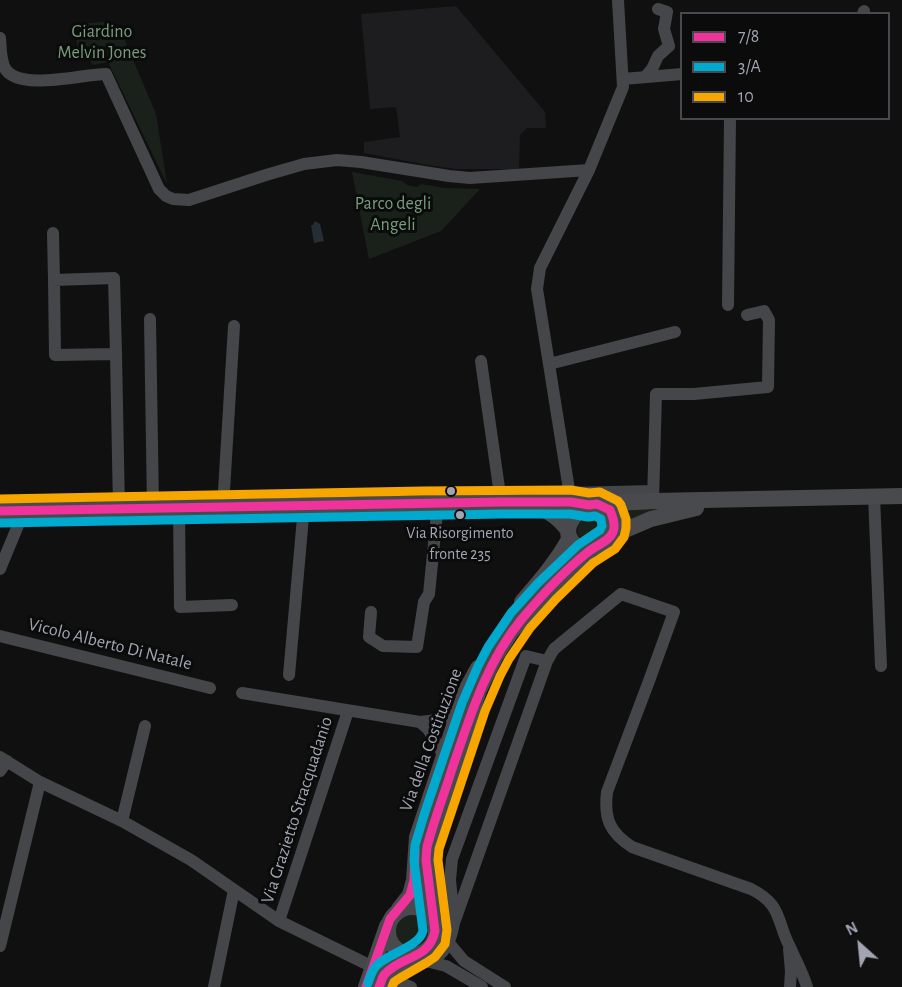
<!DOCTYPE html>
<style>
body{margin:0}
#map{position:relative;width:902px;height:987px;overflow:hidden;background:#101011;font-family:"Alegreya Sans",sans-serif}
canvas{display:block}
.legend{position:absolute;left:680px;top:12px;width:210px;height:108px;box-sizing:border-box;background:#0b0b0c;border:2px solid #47494e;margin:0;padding:8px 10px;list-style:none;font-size:18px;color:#a1a5b2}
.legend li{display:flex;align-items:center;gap:12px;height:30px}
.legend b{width:30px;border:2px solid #47494e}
.north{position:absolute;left:830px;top:915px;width:60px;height:60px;-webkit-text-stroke:4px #0b0b0c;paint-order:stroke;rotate:333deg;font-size:16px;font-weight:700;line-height:24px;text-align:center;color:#a1a5b2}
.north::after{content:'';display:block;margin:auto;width:21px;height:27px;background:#a1a5b2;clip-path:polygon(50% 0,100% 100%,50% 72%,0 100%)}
</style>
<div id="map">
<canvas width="902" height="987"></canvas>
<ul class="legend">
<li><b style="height:8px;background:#ef339a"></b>7/8</li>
<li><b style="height:8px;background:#00a9ce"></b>3/A</li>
<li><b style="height:8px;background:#f7a600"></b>10</li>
</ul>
<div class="north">N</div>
</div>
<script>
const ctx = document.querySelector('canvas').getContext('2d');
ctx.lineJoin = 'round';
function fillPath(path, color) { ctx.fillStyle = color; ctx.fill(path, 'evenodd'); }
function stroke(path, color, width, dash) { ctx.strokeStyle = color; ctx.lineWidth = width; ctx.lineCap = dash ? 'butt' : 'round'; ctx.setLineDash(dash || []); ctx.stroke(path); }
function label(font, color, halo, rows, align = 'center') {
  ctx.font = font + ' "Alegreya Sans",sans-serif'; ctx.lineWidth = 6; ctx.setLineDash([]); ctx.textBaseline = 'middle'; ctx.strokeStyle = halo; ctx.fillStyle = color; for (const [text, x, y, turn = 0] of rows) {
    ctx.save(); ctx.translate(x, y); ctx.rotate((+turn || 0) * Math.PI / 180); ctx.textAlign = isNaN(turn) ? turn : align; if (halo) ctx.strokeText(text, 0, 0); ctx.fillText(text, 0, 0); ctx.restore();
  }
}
fillPath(new Path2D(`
 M 456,6 L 545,112 L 546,128 L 527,128 L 520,135 L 519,169 L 456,169 L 433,166 L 364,153 L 364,142 L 400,137 L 396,107 L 370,109 L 361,14 Z`), '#1d1d1f');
fillPath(new Path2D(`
 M 110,21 L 122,34 L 156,114 L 167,184 L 108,62 L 93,65 L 88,57 L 79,58 L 74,25 Z
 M 352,172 L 402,181 L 407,185 L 417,187 L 421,184 L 445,188 L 480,189 L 441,231 L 369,259 Z
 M 666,507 L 621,526 L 617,510 Z
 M 591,514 L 595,514 L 602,517 C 609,532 594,543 580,538 C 573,527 581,520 591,514 Z
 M 431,862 L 437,864 L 437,866 L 443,869 C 441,876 439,882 440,890 C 442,899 447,907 444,916 L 440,915 Z
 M394 930a17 17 0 1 1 34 0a17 17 0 1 1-34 0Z`), '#1a211b');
fillPath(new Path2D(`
 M 315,221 L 320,224 L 324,241 L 314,243 L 311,225 L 313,225 Z`), '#262d33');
stroke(new Path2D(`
 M 863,14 L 864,11
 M 0,38 C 1,48 0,61 6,70 C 22,91 82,74 106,74 L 159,189 L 166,196 L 173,199 L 189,200 L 266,175 L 304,164 L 337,160 L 361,162 L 449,176 L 470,178 L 589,170
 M 645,77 L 652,69 L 658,56 L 669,46 L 664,29 L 667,12 L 658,9
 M 623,79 L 682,74
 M 53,233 L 54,280
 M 728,305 L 730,118
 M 150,319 L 153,508
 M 116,354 L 114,278 L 54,280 L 55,355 L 116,354 L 119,509
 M 481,361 L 501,502
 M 549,364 L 675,332
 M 570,493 L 653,491
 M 874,496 L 881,666
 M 653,501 L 656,394 L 694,394 L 768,387 L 769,320 L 764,311 L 747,315
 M 571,502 L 537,289 L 540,268 L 589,170 L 623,87 L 618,0
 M 223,507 L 234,326
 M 179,508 L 180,607 L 232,605
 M 0,569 L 24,511
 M 371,612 L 369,637 L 383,646 L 417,647 L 424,602 L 429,594 L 438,503
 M 0,636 L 210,688
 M 289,675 L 304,506
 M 242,693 L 420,722 L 438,720 L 459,713
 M 420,722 L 428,729 L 444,756
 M 0,757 L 40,782 L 122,821 L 191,860 L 279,921 L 373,967
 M 0,771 L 7,761
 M 122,821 L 145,726
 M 454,920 L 450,880 L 452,859 L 526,656 L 547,661
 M 279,921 L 348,711
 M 449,943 L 464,961 L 505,987
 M 0,946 L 40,782
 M 789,949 L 791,971 L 790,987
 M 426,961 L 446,966 L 482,987
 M 428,962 C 446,954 451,940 454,923 L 547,661 L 554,649 L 621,594 L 674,612 L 649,681 L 607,792 C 604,818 609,832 632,847 L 751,889 C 783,905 776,921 790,947 C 796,961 803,973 807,987
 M 383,976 L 411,987
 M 214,987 L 234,890`), '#454649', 12);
stroke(new Path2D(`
 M 597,504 L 653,501 L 902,496
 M 532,506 C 548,510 558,517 568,530
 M 0,511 L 501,502 C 524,504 547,501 570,502 C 576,502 582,504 588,505 C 593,505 597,504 602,506 C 614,511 618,525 610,536 C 584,569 543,530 589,505
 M 609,537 L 651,519 L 696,508
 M 522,602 C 540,581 556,563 570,538
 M388 931a24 24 0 1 1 48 0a24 24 0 1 1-48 0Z
 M 399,909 L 410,895 L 414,880 L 417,837 L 466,690 L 478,668
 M 433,919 L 426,860 L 427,847 L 479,690 L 495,657 L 511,632 L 537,602 L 556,581 L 592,548
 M 366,987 L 387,926
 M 379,987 L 383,976 L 391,969 L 418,954`), '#494a4d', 16);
stroke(new Path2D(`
 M 0,511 L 501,502 L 571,502 L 589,505 L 597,504 L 610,510 C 613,517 616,525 613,532 C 609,542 596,545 588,552 C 564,571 541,596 521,620 C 486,663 470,717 452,769 C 444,795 434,820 427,847 L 426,860 L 435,931 C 429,960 402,955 385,974 C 382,977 381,983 379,987
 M 366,987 L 390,919 L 410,895 L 414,880 L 415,850`), '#ef339a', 9);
stroke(new Path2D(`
 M 0,523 L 501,514 L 570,514 L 588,517 L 595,516 L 601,519 L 602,526 L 600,530 L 578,545 L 538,583 L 511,613 L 488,647 L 478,666 L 462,703 L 425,812 L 415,845 L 414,861 L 423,931 C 419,947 389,953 377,965 C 372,970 370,977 368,983`), '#00a9ce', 9);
stroke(new Path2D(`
 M 0,499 L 423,491 L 571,490 L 589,493 L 600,492 L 618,501 L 621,505 L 626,519 L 626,528 L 624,537 L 615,549 L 593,563 L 556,599 L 530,628 L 509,659 L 500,676 L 485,711 L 439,849 L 438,860 L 447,930 L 445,944 L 435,957 L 426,963 L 400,978 L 394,982 L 392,987`), '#f7a600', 9);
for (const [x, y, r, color] of [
 [451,491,5,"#a1a5b2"],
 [460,515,5,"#a1a5b2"]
]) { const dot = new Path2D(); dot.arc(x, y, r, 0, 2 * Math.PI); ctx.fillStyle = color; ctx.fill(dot); stroke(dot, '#0b0b0c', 2); }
label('16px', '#a1a5b2', '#0b0b0c', [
 ["Via Risorgimento",460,533],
 ["fronte 235",460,554]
]);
label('18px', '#779d7b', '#0b0b0c', [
 ["Giardino",102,32],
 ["Melvin Jones",102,53],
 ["Parco degli",393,204],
 ["Angeli",393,225]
]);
label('18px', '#a1a5b2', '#0b0b0c', [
 ["Vicolo Alberto Di Natale",110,644,14],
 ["Via della Costituzione",431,740,-70],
 ["Via Grazietto Stracquadanio",297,810,-72]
]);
</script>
